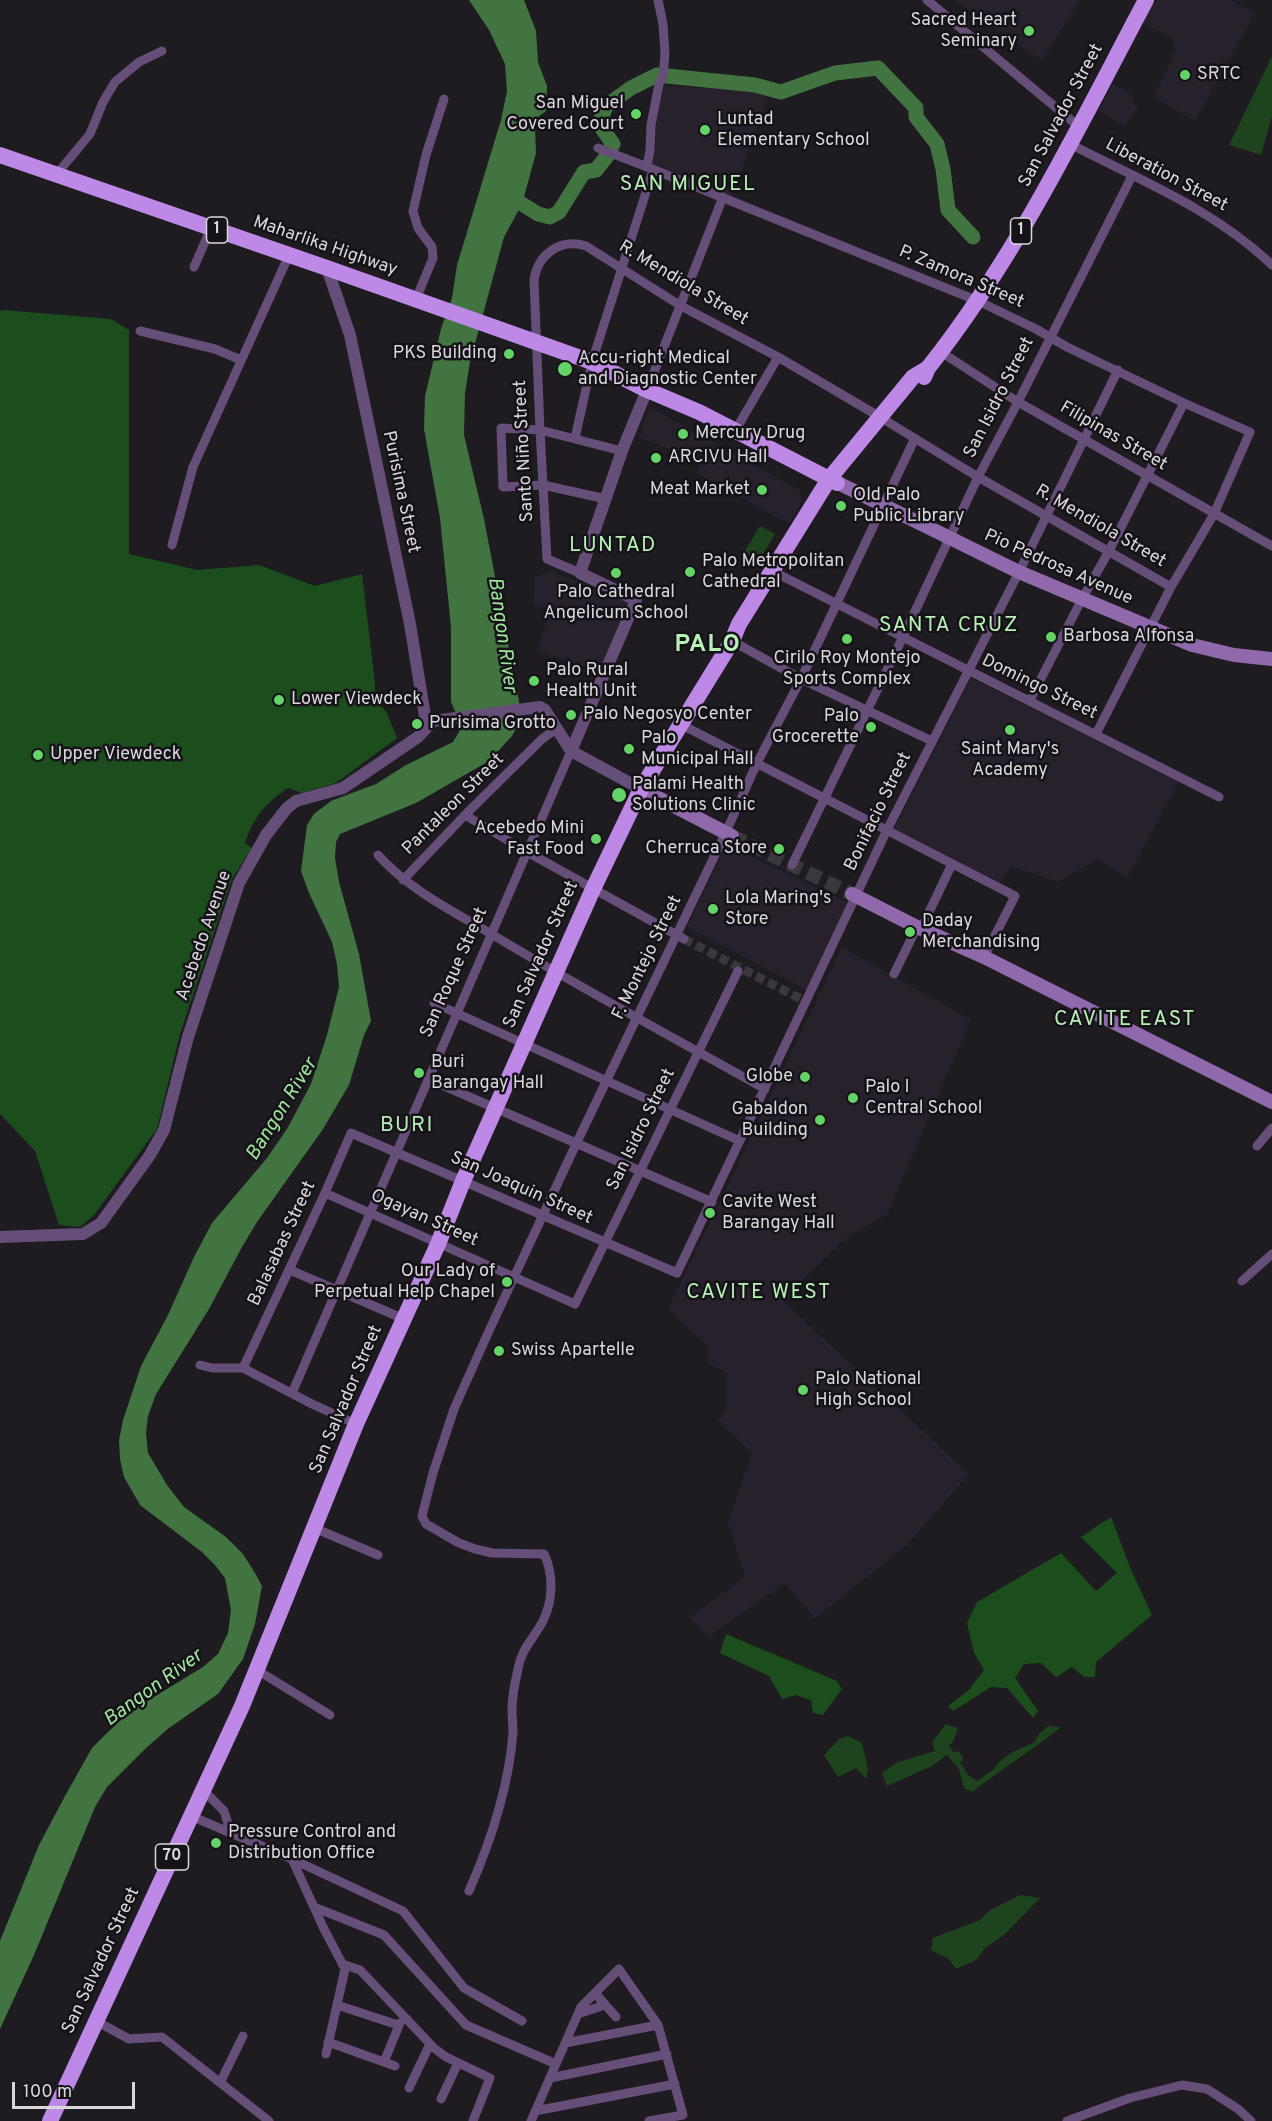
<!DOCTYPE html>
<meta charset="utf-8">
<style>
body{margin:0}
#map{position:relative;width:1272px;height:2121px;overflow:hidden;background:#1e1b21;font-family:Overpass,sans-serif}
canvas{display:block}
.scale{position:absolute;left:12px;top:2082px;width:123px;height:27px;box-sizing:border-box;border:3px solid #dbd8dd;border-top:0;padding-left:8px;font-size:18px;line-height:21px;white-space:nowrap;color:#dbd8dd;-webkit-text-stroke:4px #151218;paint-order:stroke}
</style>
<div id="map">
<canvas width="1272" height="2121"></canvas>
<div class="scale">100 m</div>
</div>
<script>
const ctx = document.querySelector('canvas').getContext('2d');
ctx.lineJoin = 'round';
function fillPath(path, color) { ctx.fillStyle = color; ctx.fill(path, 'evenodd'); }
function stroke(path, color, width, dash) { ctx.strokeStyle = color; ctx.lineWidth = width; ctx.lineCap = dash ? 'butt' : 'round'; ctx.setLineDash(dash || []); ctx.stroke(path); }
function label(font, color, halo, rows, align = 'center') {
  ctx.font = font + ' Overpass,sans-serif'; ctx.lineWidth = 5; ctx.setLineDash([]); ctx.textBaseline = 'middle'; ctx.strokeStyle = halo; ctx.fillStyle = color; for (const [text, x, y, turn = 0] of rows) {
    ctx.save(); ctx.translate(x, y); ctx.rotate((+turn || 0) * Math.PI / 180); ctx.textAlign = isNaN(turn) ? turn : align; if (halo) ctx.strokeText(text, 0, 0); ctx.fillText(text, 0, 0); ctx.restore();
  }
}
fillPath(new Path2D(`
 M 954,0 L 1080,0 L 1042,61 Z
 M 1156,0 L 1231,0 L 1255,13 L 1195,121 L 1153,97 L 1176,50 L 1172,38 L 1143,23 Z
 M 1113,84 L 1133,96 L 1133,103 L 1138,106 L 1125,127 L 1099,111 Z
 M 661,85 L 770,93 L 731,199 L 649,167 Z
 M 650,407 L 799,490 L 801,498 L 799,507 L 789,524 L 696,473 L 701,464 L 677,452 L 638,437 Z
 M 551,571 L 628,603 L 599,671 L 537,651 L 551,609 L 533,606 L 535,577 Z
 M 971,678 L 1179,782 L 1127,878 L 1098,859 L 1058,882 L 1010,866 L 1000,884 L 894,829 Z
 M 727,844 L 848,903 L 807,990 L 687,927 Z
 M 842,947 L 971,1020 L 887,1214 L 846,1238 L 782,1300 L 969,1474 L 909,1543 L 815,1619 L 785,1583 L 708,1637 L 690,1617 L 745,1577 L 728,1522 L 752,1453 L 718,1421 L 727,1407 L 727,1372 L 707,1364 L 710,1348 L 668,1309 Z`), '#27212c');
fillPath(new Path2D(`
 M 1272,56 L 1272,116 L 1261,155 L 1229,145 Z
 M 760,526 L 775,534 L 755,568 L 740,559 Z
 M 946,1724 L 958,1728 L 953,1742 L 949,1745 L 954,1753 L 959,1751 L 963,1759 L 960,1762 L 968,1775 L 977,1781 L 994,1769 L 1000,1761 L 1013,1752 L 1035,1742 L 1038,1735 L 1048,1726 L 1061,1727 C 1033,1750 1001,1769 972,1792 L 964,1788 L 959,1769 L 947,1755 L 932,1766 L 887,1786 L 882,1773 L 898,1762 L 935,1751 L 932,1742 Z
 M 848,1736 L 862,1743 L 868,1769 L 866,1779 L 856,1768 L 838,1777 L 824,1755 L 839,1739 Z
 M 1020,1895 L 1040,1898 L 1004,1935 L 985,1948 L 976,1960 L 956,1969 L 949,1959 L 931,1950 L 933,1938 L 980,1920 L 990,1910 Z`), '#1e441e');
fillPath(new Path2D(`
 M 3,310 L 111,319 L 129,330 L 129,554 L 197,570 L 259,565 L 315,586 L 362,574 L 375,683 L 375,699 L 387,713 L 397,738 L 336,783 L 302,793 L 288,788 C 265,804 254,816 245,843 L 252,848 L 232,879 L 180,1034 L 157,1129 L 94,1215 L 80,1227 L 59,1225 L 35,1151 L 0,1114 L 0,311 Z
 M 1111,1517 L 1131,1570 L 1152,1615 L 1096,1662 L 1095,1677 L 1084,1677 L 1072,1667 L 1056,1677 L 1041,1663 L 1024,1664 L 1015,1678 L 1038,1711 L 1033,1718 L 1007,1688 L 991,1687 L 953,1711 L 948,1706 L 969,1690 L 984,1670 L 974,1653 L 967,1623 L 977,1602 L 1061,1553 L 1096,1591 L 1117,1573 L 1081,1537 Z
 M 726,1634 L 837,1681 L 842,1689 L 823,1715 L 813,1713 L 811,1700 L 796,1695 L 782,1699 L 769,1676 L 720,1653 Z`), '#1b4e1c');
fillPath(new Path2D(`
 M 469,0 L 524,0 L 536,31 L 538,62 L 547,86 L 546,111 L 538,117 L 535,129 L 536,153 L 522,204 L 504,237 L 470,362 L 465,393 L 464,435 L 484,519 L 521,712 L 519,722 L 512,736 L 489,761 L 416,803 L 340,834 L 336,842 L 335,858 L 339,882 L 359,954 L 371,1021 L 364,1035 L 349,1085 L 323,1129 L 257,1222 L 242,1247 L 209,1309 L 156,1394 L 148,1416 L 146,1433 L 148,1453 L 167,1485 L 184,1507 L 226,1537 L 243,1554 L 255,1573 L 262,1586 L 255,1624 L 243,1659 L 218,1694 L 169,1728 L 146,1748 L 107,1787 L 95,1807 L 34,1955 L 0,2029 L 0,1941 L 39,1845 L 65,1796 L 92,1748 L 108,1732 L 131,1711 L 203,1667 L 218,1654 L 228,1633 L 231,1610 L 225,1578 L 215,1565 L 202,1552 L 140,1505 L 124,1477 L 120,1459 L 119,1440 L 123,1420 L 141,1366 L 168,1315 L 194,1257 L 212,1223 L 267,1158 L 287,1129 L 311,1084 L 327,1035 L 339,987 L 337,964 L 332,942 L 309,893 L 301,871 L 307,825 L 314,814 L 331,801 L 376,784 L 406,765 L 453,742 L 459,732 L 458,718 L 451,702 L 451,627 L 440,518 L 424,429 L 425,396 L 441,329 L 452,298 L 457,265 L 501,120 L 507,91 L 505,64 L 489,30 Z`), '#427441');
stroke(new Path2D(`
 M 522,204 L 538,214 L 550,217 L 559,212 L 584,172 L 596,170 L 607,156 L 613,144 L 599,124 L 606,106 L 631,88 L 657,75 L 755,85 L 781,92 L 835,73 L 878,68 L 916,108 L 916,117 L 937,144 L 943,169 L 948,210 L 973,237`), '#427441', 15);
stroke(new Path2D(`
 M 684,939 L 801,999`), '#3a373d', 9, [9, 4.5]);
stroke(new Path2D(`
 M 732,836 L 852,894`), '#3a373d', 14, [14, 7]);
stroke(new Path2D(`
 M 658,0 L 663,24 L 665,54 L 663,76 L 659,84 L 651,125 L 650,150 L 647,167 L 978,301 L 1036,329 L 1067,347 L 1184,403 L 1250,432 L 1214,514 L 1171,587 L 1096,734
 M 927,0 L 1078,126
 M 1070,144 C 1140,180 1215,210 1272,265
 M 598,148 L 647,167
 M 56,175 L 90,134 L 103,102 L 115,82 L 139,62 L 162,51
 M 194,267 L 211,228
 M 416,299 L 433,258 L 432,247 L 418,228 L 413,211 L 426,155 L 444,99
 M 140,331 L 215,349 L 241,360
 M 941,352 L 1018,402 L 1272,546
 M 647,390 L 723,197
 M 888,422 L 978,477 L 1171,587
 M 735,431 L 778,357
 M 575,438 L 592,362 L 653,170
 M 606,499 L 543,485 L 503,487 L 501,428 L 540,430 L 622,451
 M 172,545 L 193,467 L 289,255
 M 580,573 L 547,559 L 540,430 L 534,280 C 538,254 560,238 586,246 L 681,306 L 778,357 L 880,417
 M 780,575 L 1219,797
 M 732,641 L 801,679 L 932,741
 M 1030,700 L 1082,599 L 1109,551 L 1184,403
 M 680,724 L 1015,896 L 984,957
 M 465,815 L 529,853 L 684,939
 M 378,855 C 410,891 457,913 498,938 C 586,991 676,1039 765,1089
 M 792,865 L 903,637 L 978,477 L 1018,402 L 1132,176
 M 403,880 L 465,815 L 542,739 L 556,729
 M 921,929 L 952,864
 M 894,974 L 917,927
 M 434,1003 L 740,1141
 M 428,1079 L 712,1202
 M 1257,1146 L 1272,1128
 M 325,1193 L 575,1304 L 738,971
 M 290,1270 L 404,1319
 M 1242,1281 L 1272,1254
 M 200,1365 L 212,1368 L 243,1368 L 312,1404 L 356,1424
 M 243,1368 L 325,1193 L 351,1133 L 677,1273 L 887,830 L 1019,572 L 1118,370
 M 292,1393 L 571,751
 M 314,1528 L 378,1555
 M 257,1670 L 330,1715
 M 203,1790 L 224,1811 L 231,1833
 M 191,1816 L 292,1859 L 323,1927 L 345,1969 L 326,2054
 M 292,1859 L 403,1911 L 464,1988 L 522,2021
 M 469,1891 C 491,1841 509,1787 513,1732 C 513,1725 512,1717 512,1710 C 512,1697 515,1682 518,1669 C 521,1649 534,1638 543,1621 C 553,1600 554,1575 544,1554 L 492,1553 L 475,1549 L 459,1543 L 426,1524 L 422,1516 L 433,1473 L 454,1409 L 488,1333 L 577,1142 L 726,832 L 757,763 L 801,679 L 915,438
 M 314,1907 L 384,1935 L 466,2025 L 556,2064
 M 342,1964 L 360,1970 L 434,2048 L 446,2057 L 490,2078 L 473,2121
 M 595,1993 L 616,2017
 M 337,2005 L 398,2025
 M 578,2014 L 605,2005
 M 96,2021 L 129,2039 L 162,2037 L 269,2121
 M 328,2042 L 395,2066
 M 565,2043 L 658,2025
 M 384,2062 L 400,2023
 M 550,2078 L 667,2054
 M 220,2083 L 243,2036
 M 409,2088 L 430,2044
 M 441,2099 L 458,2063
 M 535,2111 L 675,2084
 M 531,2121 L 581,2007 L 619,1969 L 658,2025 L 683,2115 L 649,2121
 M 1067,2121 L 1130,2098 L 1182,2085 L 1207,2089 L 1238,2109 L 1251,2121`), '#654e77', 9);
stroke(new Path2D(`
 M 327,268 L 350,335 L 410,624 L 425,716 L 433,721
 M 571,751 L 636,600 L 580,573 L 622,451 L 647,390
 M 0,1237 L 83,1234 L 101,1223 L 150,1155 L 164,1130 L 188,1037 L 239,883 L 266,835 L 287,808 L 296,801 L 343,788 L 418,737 L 433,721 L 540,707 L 545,710 L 571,751 L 641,789`), '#654e77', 12);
stroke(new Path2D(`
 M 838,483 L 1019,572 L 1192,645 L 1234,655 L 1272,659
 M 641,789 L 732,836
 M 852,894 L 917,927 L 984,957 L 1272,1102`), '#8f69ab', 14);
stroke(new Path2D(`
 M 0,155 L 327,268 L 592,362 L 647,390 L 699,412 L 837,483
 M 924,377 L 928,368 C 1017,256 1079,126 1146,0
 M 50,2121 L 242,1706 L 356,1424 L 438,1244 L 463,1181 L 593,889 L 641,789 L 732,641 L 739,624 L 829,479 L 913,377 L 928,368`), '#be88e6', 16);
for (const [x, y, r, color] of [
 [1029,31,6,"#65d467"],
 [1185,75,6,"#65d467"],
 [636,114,6,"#65d467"],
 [705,130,6,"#65d467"],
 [509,354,6,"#65d467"],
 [565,369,8,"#65d467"],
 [683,434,6,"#65d467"],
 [656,458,6,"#65d467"],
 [762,490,6,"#65d467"],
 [841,506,6,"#65d467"],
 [690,572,6,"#65d467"],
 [616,573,6,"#65d467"],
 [1051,637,6,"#65d467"],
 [847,639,6,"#65d467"],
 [534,681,6,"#65d467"],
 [279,700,6,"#65d467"],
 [571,715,6,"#65d467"],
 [417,724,6,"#65d467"],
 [871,727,6,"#65d467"],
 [1010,730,6,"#65d467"],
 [629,749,6,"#65d467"],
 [38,755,6,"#65d467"],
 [619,795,8,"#65d467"],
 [596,839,6,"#65d467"],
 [779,849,6,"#65d467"],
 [713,909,6,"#65d467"],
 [910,932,6,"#65d467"],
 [419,1073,6,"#65d467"],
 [805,1077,6,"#65d467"],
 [853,1098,6,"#65d467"],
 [820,1120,6,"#65d467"],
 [710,1213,6,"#65d467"],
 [507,1282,6,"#65d467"],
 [499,1351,6,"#65d467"],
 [803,1390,6,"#65d467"],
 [216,1843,6,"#65d467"]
]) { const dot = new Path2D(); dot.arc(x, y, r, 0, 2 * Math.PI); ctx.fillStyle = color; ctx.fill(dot); stroke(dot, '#151218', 2); }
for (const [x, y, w] of [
 [217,230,21],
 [1021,231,21],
 [172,1857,33]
]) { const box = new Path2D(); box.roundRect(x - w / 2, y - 13, w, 26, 4.5); ctx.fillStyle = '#151218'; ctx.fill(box); stroke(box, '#dbd8dd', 1.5); }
label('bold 16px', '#dbd8dd', null, [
 ["1",217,230],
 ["1",1021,231],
 ["70",172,1857]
]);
label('18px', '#dbd8dd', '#151218', [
 ["Sacred Heart",1017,21,"right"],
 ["Seminary",1017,42,"right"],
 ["SRTC",1197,75],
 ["San Miguel",624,104,"right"],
 ["Covered Court",624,125,"right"],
 ["Luntad",717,120],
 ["Elementary School",717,141],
 ["PKS Building",497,354,"right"],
 ["Accu-right Medical",578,359],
 ["and Diagnostic Center",578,380],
 ["Mercury Drug",695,434],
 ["ARCIVU Hall",668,458],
 ["Meat Market",750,490,"right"],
 ["Old Palo",853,496],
 ["Public Library",853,517],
 ["Palo Metropolitan",702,562],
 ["Cathedral",702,583],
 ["Palo Cathedral",616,593,"center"],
 ["Angelicum School",616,614,"center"],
 ["Barbosa Alfonsa",1063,637],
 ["Cirilo Roy Montejo",847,659,"center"],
 ["Sports Complex",847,680,"center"],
 ["Palo Rural",546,671],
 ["Health Unit",546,692],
 ["Lower Viewdeck",291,700],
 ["Palo Negosyo Center",583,715],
 ["Palo",859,717,"right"],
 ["Grocerette",859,738,"right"],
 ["Purisima Grotto",429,724],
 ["Palo",641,739],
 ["Municipal Hall",641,760],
 ["Saint Mary's",1010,750,"center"],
 ["Academy",1010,771,"center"],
 ["Upper Viewdeck",50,755],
 ["Palami Health",632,785],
 ["Solutions Clinic",632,806],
 ["Acebedo Mini",584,829,"right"],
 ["Fast Food",584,850,"right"],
 ["Cherruca Store",767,849,"right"],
 ["Lola Maring's",725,899],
 ["Store",725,920],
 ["Daday",922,922],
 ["Merchandising",922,943],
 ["Buri",431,1063],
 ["Barangay Hall",431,1084],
 ["Globe",793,1077,"right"],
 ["Palo I",865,1088],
 ["Central School",865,1109],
 ["Gabaldon",808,1110,"right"],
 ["Building",808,1131,"right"],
 ["Cavite West",722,1203],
 ["Barangay Hall",722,1224],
 ["Our Lady of",495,1272,"right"],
 ["Perpetual Help Chapel",495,1293,"right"],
 ["Swiss Apartelle",511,1351],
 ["Palo National",815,1380],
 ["High School",815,1401],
 ["Pressure Control and",228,1833],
 ["Distribution Office",228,1854]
], 'left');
label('18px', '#dbd8dd', '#151218', [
 ["San Salvador Street",1062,116,-62],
 ["Liberation Street",1166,176,28],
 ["Maharlika Highway",325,247,19],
 ["P. Zamora Street",961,278,23],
 ["R. Mendiola Street",683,284,31],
 ["San Isidro Street",1000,398,-63],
 ["Filipinas Street",1113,437,30],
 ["Santo Niño Street",525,451,-93],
 ["Purisima Street",400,492,78],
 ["R. Mendiola Street",1100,527,30],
 ["Pio Pedrosa Avenue",1058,568,24],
 ["Domingo Street",1039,688,26],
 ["Pantaleon Street",454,805,-45],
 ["Bonifacio Street",879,812,-64],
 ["Acebedo Avenue",205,936,-71],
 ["San Salvador Street",542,955,-66],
 ["F. Montejo Street",648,958,-64],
 ["San Roque Street",455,973,-66],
 ["San Isidro Street",642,1130,-64],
 ["San Joaquin Street",521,1189,24],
 ["Ogayan Street",424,1219,24],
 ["Balasabas Street",283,1244,-65],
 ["San Salvador Street",347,1400,-67],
 ["San Salvador Street",102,1961,-65]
]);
label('italic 20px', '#9ee79c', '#151218', [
 ["Bangon River",501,635,82],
 ["Bangon River",283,1110,-58],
 ["Bangon River",154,1689,-36]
]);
ctx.letterSpacing = '1.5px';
label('21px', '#b7f1b5', '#151218', [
 ["SAN MIGUEL",688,186],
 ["LUNTAD",613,547],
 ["SANTA CRUZ",949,627],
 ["CAVITE EAST",1125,1021],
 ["BURI",407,1127],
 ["CAVITE WEST",759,1294]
]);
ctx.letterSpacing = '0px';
ctx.letterSpacing = '1.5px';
label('bold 24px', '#b7f1b5', '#151218', [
 ["PALO",708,646]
]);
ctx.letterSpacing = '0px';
</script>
